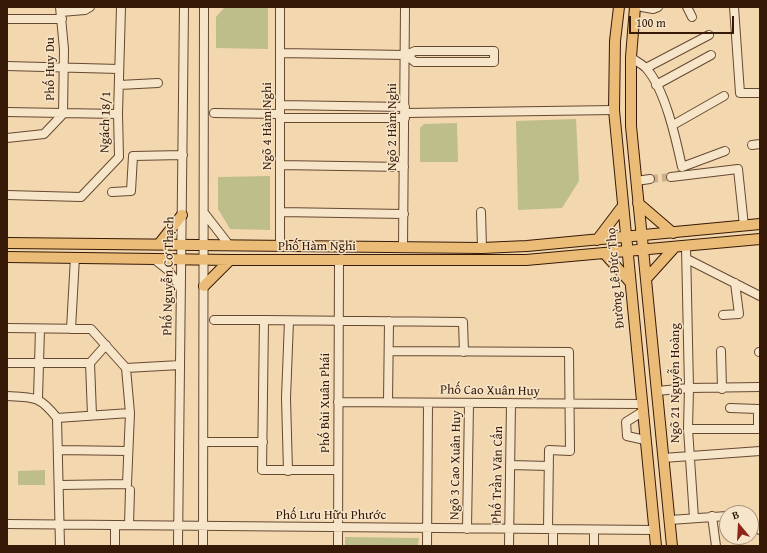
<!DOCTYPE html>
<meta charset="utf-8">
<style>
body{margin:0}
#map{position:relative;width:767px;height:553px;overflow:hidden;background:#f3d7ae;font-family:"Gentium Book Plus",serif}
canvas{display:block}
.frame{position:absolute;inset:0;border:8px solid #361a07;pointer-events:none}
.north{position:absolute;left:719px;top:505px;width:40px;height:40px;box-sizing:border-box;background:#f7e5ca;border:1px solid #aa947c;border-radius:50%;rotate:342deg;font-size:11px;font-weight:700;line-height:16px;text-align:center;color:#361a07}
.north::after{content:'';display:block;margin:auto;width:14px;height:18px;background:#8f2418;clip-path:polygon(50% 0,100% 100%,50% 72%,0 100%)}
.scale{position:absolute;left:629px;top:16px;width:105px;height:18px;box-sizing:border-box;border:2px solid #361a07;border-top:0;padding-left:5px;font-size:12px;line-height:14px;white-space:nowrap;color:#361a07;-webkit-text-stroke:3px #f7e5ca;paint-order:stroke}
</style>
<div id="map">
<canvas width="767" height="553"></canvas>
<div class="frame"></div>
<div class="north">B</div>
<div class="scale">100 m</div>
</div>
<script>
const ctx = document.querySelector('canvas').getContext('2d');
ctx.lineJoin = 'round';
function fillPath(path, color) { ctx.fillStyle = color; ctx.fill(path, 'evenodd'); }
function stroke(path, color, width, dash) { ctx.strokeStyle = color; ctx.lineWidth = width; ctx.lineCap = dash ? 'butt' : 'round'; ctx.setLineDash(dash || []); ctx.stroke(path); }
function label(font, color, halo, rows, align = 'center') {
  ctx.font = font + ' "Gentium Book Plus",serif'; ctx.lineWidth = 3; ctx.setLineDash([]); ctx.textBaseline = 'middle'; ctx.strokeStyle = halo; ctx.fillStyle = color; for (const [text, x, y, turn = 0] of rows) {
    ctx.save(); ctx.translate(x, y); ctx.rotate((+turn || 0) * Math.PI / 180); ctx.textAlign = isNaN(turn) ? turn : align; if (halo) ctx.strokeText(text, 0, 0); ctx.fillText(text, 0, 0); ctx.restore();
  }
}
fillPath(new Path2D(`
 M 224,8 L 268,8 L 268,49 L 216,48 L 216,17 Z
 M 576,119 L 579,181 L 562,208 L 518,210 L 516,121 Z
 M 457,123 L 458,162 L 420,162 L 420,128 L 424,124 Z
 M 270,176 L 270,230 L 230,229 L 218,209 L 218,177 Z
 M 45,470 L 45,485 L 18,485 L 18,471 Z
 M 345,537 L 419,538 L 418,546 L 345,546 Z`), '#bdbe89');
stroke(new Path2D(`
 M 650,179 L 671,177`), '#cdb18d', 8, [8, 4]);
const minor = new Path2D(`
 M 280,7 L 280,245
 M 642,7 L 653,9 L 658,7
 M 687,7 L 692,17
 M 734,7 L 740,93 L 760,93
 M 61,12 L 85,10 L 90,7
 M 7,19 L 62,19
 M 280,53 L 406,55 L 415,51 L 494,51 L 494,62 L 415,62 L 406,55
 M 631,57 C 635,61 642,64 646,68 C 665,89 676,139 682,167 L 725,151
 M 7,66 L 119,69
 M 646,68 L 709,35
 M 119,85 L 158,83
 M 656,85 L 711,55
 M 280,105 L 405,107
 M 7,112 L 118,114
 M 214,113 L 280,114
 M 405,113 L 614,110
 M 280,118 L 405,118
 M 673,125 L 724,96
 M 7,138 L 44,134 L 63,114 L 64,49 L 60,7
 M 752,145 L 760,144
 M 280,165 L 404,167
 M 671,177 L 738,169 L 744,226
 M 636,181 L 650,179
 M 112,192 L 131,191 L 133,156 L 183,155
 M 7,195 L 81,197 L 119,157 L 118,114 L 121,7
 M 280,212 L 404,214
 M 481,212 L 482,248
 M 205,214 L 229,245
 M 403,247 L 405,7
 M 686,247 L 689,388 L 688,429 L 694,518
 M 154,259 L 168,270 L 180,287
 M 687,259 L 760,296
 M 723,315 L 739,314 L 735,283
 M 214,320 L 264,320
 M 7,328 L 91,329 L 126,368 L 130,413 L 127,484 L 60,485
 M 71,329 L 75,257
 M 389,351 L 569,352 L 570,451 L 549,450 L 548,529
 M 721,351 L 722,389
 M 759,352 L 760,352
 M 7,363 L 90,363
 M 90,363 L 92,415
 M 90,363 L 106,345
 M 126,368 L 180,365
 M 657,391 L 689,388 L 760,387
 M 7,396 C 34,397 40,396 57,418 L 60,546
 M 38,398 L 40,329
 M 338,402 L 641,404
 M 388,402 L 389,321
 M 730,408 L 758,409 L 758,429
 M 642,412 L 626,422 L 627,436 L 645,440
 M 57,418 L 130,413
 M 688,429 L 760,429
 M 203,442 L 263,442
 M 58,450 L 128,451
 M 663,458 L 760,451
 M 510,465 L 549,466
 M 338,470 L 262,470 L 264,320 L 463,322 L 464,352
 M 288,471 L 286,398 L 289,321
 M 712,516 L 716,546
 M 670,520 L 727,516
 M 7,524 L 654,530
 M 751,524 L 760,530
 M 115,525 L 115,546
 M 129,525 L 130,490
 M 467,529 L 469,403
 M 594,530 L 594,546
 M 178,546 L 184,7
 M 203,546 L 204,7
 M 338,546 L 339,260
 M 427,546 L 428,403
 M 509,546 L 511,403
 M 553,546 L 553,529`);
const major = new Path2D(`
 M 619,7 L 615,41 L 614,110 L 656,546
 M 635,7 L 631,57 L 631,126 L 672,546
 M 638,203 L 673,233
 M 597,240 L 622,207
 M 7,243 L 482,248 L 527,246 L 760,224
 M 159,244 L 182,215
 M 604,253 L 630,282
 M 7,257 L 230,260 L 526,260 L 760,239
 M 646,279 L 674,248
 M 204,286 L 230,260`);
stroke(minor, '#654931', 10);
stroke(major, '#361a07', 12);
stroke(minor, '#f7e5ca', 8);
stroke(major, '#eabc77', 10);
label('13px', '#361a07', '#f7e5ca', [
 ["Phố Huy Du",51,69,-90],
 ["Ngách 18/1",106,122,-88],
 ["Ngõ 4 Hàm Nghi",268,126,-90],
 ["Ngõ 2 Hàm Nghi",393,127,-90],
 ["Phố Hàm Nghi",317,247],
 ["Phố Nguyễn Cơ Thạch",169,276,-89],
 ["Đường Lê Đức Thọ",616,278,-95],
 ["Ngõ 21 Nguyễn Hoàng",676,383,-90],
 ["Phố Cao Xuân Huy",490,391,1],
 ["Phố Bùi Xuân Phái",326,403,-90],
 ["Ngõ 3 Cao Xuân Huy",456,465,-89],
 ["Phố Trần Văn Cẩn",498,475,-89],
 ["Phố Lưu Hữu Phước",331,516]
]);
</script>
